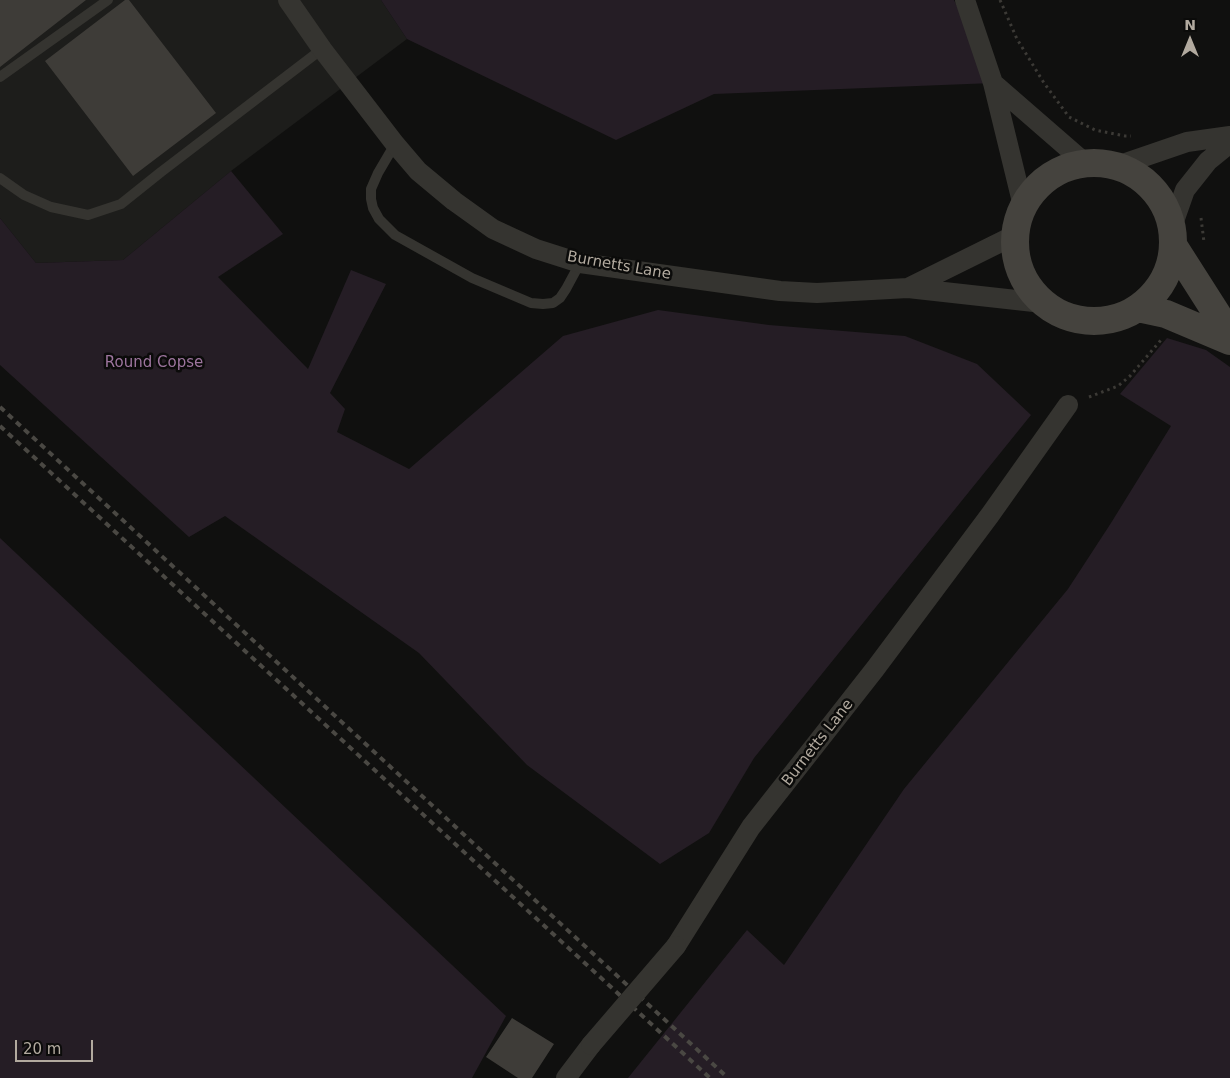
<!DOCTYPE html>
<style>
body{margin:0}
#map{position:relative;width:1230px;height:1078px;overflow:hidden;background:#10100f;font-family:"DejaVu Sans",sans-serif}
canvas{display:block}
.north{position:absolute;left:1165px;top:15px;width:50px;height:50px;-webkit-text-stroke:4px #0b0b0a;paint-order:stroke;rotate:0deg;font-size:14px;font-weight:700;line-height:20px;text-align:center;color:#b2aa9f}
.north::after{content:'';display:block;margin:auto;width:18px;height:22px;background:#b2aa9f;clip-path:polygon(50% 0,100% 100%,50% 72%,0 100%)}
.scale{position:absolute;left:15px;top:1040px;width:78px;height:22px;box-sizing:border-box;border:2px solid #b2aa9f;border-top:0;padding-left:6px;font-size:15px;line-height:18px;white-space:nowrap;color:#b2aa9f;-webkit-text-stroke:4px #0b0b0a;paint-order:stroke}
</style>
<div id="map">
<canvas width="1230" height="1078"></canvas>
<div class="north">N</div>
<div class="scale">20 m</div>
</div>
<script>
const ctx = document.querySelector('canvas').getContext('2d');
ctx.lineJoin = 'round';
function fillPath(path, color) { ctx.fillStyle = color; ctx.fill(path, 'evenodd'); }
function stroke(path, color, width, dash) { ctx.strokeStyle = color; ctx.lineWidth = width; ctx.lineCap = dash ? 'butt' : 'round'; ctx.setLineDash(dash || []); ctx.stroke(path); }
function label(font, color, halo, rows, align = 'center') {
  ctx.font = font + ' "DejaVu Sans",sans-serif'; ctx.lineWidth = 5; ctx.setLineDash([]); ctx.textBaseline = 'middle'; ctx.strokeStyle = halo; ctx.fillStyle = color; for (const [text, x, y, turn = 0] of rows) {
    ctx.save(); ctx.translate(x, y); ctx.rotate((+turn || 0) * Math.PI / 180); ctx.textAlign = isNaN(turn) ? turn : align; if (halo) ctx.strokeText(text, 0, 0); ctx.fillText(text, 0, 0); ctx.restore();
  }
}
fillPath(new Path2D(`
 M 0,0 L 381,0 L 407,39 L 231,171 L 123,260 L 36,263 L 0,218 Z`), '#1d1d1b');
fillPath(new Path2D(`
 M 381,0 L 954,0 L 993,83 L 714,94 L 616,140 L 407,39 Z
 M 231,171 L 283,234 L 218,277 L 308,369 L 351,270 L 386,284 L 330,393 L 345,409 L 337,432 L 409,469 L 563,336 L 658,310 L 769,325 L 905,336 L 977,364 L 1031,415 L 754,758 L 709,833 L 660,864 L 527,765 L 419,653 L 225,516 L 189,537 L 0,365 L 0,218 L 36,263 L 123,260 Z
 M 1167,338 L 1206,350 L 1230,367 L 1230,1078 L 628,1078 L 747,930 L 784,965 L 904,789 L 1068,589 L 1111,523 L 1171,426 L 1120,394 Z
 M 0,538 L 506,1016 L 472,1078 L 0,1078 Z`), '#251d25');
fillPath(new Path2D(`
 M 0,0 L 86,0 L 0,67 Z
 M 125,0 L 129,0 L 216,113 L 133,176 L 45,61 Z
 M 512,1018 L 554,1044 L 532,1078 L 518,1078 L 486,1057 Z`), '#3e3c38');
stroke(new Path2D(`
 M 1000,0 L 1017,39 L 1044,83 L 1069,117 L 1095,130 L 1125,136 L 1131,136
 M 1201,218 L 1204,242
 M 1089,397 L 1118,386 L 1130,376 L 1161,340`), '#3c3a36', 3, [2.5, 4]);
stroke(new Path2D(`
 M 0,77 L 108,0
 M 395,144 L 378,173 L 371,189 L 371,199 L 373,208 L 379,219 L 395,235 L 472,278 L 531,303 L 543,304 L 553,303 L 560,298 L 566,289 L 580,263
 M 0,178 L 24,195 L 51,207 L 88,215 L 121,204 L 161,172 L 322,49`), '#353430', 10);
stroke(new Path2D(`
 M 288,0 L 322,49 L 395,144 L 418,171 L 454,201 L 493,229 L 536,249 L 580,263 L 780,291 L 817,293 L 908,288 L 1043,303
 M 965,0 L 993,83 L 1023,206
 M 993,83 L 1085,163
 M 1117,166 L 1187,142 L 1230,136
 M 1172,227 L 1185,190 L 1208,161 L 1230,143
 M 908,288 L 1015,235
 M 676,946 L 751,827 L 875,669 L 990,515 L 1068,405
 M 566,1078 L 591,1045`), '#353430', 20);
stroke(new Path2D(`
 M1015 242a79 79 0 1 1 158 0a79 79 0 1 1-158 0Z
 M 1173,245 L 1217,314 L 1230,338
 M 1138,308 L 1166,314 L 1230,341`), '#45433e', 28);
stroke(new Path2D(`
 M 0,407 L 728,1078
 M 0,426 L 710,1078`), '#4a4843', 4, [6, 5]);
stroke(new Path2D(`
 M 591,1045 L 676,946`), '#353430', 20);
label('15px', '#b2aa9f', '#0b0b0a', [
 ["Burnetts Lane",619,266,10],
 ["Burnetts Lane",818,743,-52]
]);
label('15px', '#9d759e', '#0b0b0a', [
 ["Round Copse",154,363]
]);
</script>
